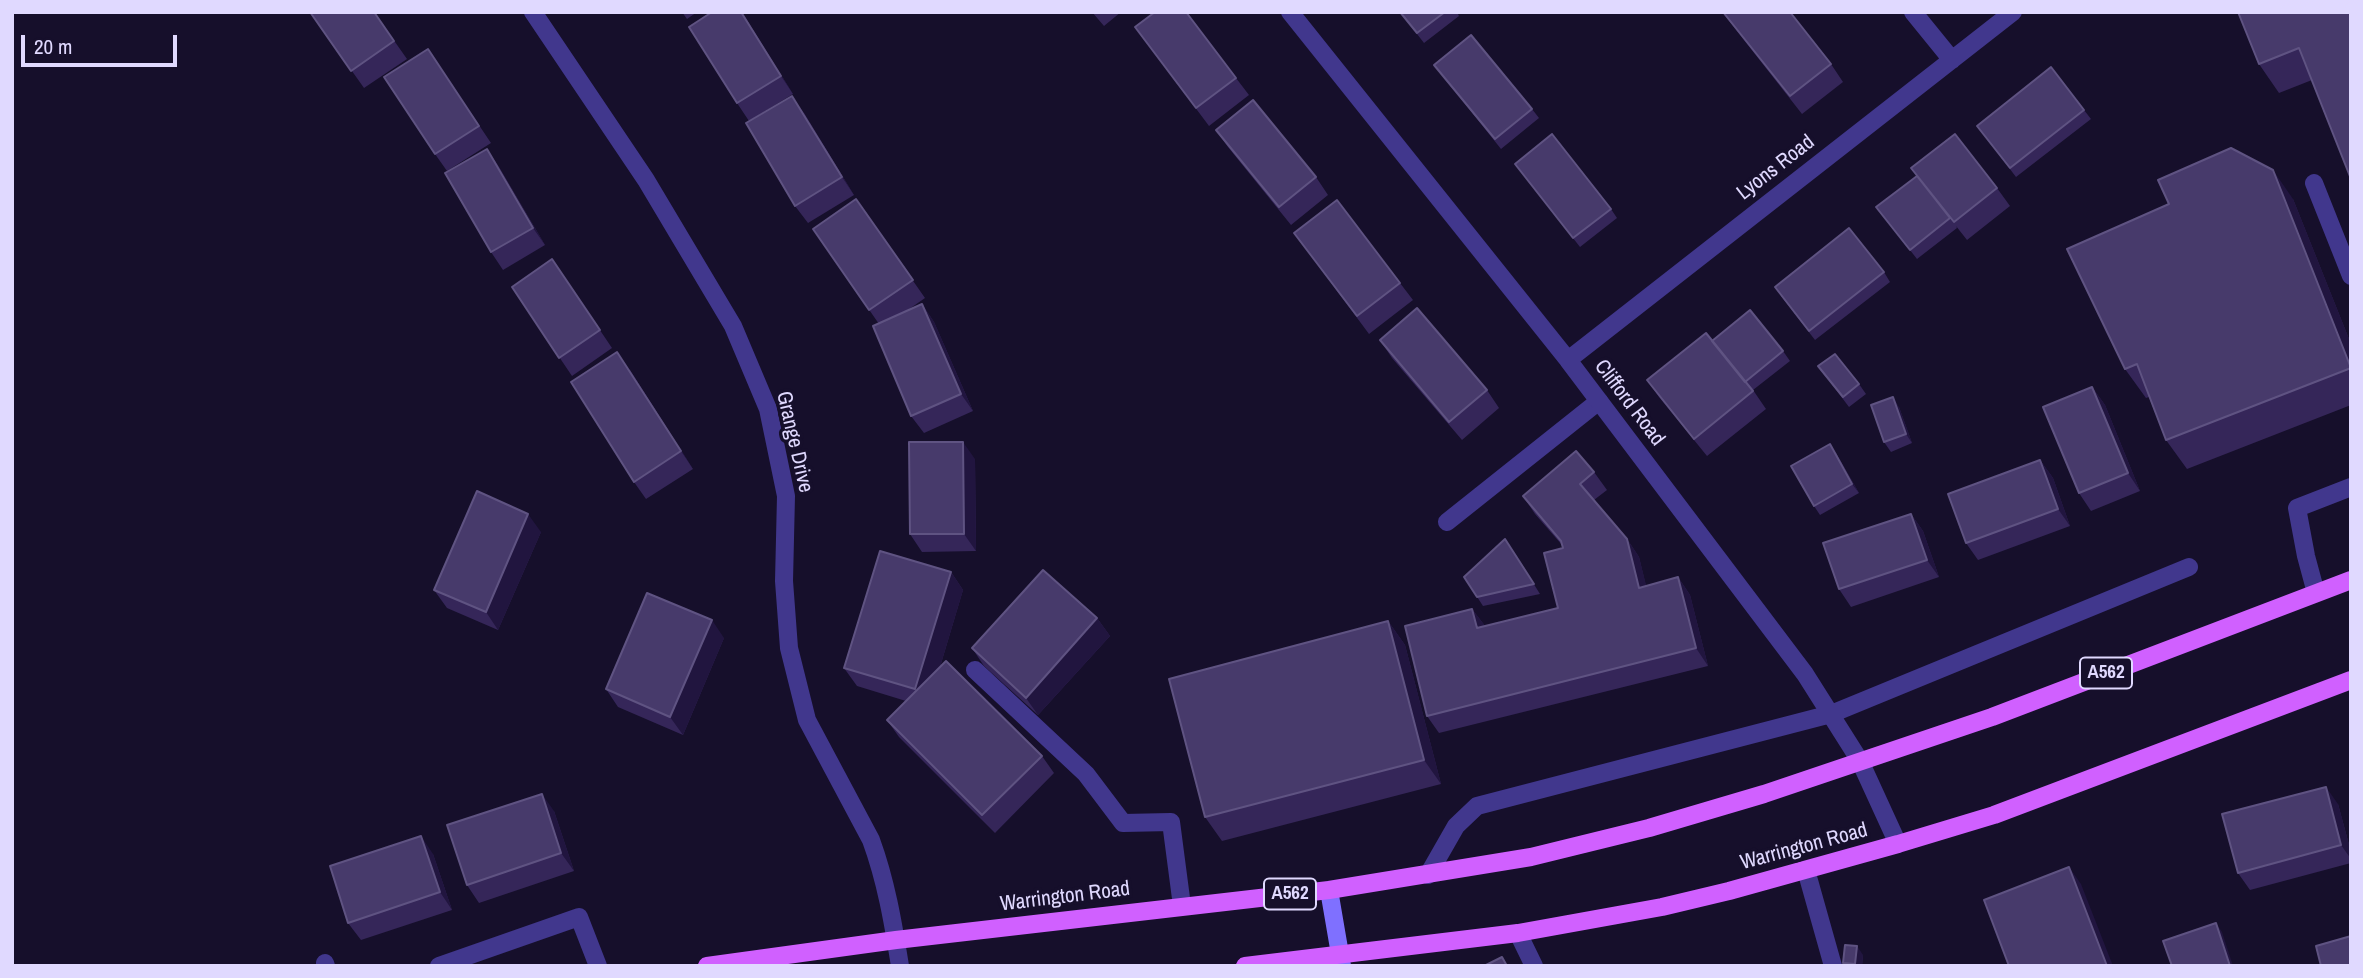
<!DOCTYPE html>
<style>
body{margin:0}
#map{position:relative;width:2363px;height:978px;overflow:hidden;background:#160f2b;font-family:"Archivo Narrow",sans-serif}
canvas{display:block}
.frame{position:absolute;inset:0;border:14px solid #e0d9ff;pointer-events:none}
.scale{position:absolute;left:21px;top:35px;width:156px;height:32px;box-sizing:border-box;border:4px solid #e0d9ff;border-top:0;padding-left:9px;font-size:21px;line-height:24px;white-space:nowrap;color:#e0d9ff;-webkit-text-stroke:5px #160f2b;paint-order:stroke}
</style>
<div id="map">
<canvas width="2363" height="978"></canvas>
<div class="frame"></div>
<div class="scale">20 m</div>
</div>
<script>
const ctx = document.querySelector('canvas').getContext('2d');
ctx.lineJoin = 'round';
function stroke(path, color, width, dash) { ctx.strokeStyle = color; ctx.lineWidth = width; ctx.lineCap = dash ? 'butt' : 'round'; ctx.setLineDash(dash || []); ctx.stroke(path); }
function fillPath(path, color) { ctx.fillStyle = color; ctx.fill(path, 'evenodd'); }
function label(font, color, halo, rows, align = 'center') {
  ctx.font = font + ' "Archivo Narrow",sans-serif'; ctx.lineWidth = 7; ctx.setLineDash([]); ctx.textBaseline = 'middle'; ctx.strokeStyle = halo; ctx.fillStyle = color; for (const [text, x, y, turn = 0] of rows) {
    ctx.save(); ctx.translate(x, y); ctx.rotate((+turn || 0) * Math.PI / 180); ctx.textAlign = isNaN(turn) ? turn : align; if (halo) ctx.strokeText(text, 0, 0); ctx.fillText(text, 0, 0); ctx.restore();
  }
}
stroke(new Path2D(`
 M 2314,183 L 2351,276
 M 1447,522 L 1599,401
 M 2316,593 L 2306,556 L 2297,508 L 2351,487
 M 975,670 L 1086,774 L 1123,823 L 1171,822 L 1182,906
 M 1806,870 L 1833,966
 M 1518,933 L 1534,966
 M 325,963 L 326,966`), '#41378d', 18);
stroke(new Path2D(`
 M 533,12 L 646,180 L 733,326 L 768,409 L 786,496 L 784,581 L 789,648 L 807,720 L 871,840 C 886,881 893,922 900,966
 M 1290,12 L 1568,360 L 1805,674 L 1860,761 L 1898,844
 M 1913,12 L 1952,60
 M 1568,360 L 2013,12
 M 1428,875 L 1456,826 L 1477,806 L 1831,714 L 2189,567
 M 439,966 L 579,917 L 598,966`), '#41378d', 18);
stroke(new Path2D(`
 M 1329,890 L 1342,966`), '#7f70ff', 18);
stroke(new Path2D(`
 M 707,966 L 896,940 L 1329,890 L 1531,857 L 1649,828 L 1764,794 L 1992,717 L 2351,580
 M 1245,966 L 1518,933 L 1662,907 L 1729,891 L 1898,844 L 1994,815 L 2351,680`), '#d060ff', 18);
fillPath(new Path2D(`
 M 310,12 L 374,12 L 407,59 L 364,88 Z
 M 682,12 L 697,12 L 687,19 Z
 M 742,12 L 793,94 L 749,121 L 737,103 Z
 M 1092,12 L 1121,12 L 1104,26 Z
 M 1400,12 L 1457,12 L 1459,16 L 1424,43 Z
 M 1722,12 L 1790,12 L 1831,64 L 1843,82 L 1802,114 Z
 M 2351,12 L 2312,80 L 2279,93 L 2259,64 Z
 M 1135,27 L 1236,78 L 1249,95 L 1209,126 Z
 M 428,49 L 491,143 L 447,171 L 435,154 Z
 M 1434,65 L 1532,109 L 1539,118 L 1501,149 Z
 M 2084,110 L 2091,119 L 2016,177 L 1977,126 Z
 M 804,113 L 854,195 L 808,223 L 795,206 Z
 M 1216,130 L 1316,177 L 1328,195 L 1291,225 L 1228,147 Z
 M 487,149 L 499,167 L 545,245 L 503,270 L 491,252 Z
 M 1515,164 L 1611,209 L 1617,218 L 1580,247 Z
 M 1911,168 L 1997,188 L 2010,206 L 1967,240 L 1956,226 L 1957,228 L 1917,259 L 1876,207 L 1917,176 Z
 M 856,199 L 925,298 L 905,312 L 922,304 L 934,322 L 973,411 L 924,433 L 911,416 L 879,324 L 813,229 Z
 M 2293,199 L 2351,344 L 2351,405 L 2187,469 L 2166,440 L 2149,397 L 2146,398 L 2125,369 Z
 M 1294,233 L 1400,283 L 1413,300 L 1369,334 Z
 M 552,259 L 612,348 L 572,376 L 512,287 Z
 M 1884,272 L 1890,282 L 1815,340 L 1781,296 Z
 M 1380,340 L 1487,390 L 1499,408 L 1462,440 L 1392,358 Z
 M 1712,341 L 1783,351 L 1790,361 L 1753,390 L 1766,409 L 1707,456 L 1659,397 L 1647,380 Z
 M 1818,366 L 1859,384 L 1866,394 L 1849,407 Z
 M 630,370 L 693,469 L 646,499 L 634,482 Z
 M 2092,387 L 2105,405 L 2140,491 L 2091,511 L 2079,493 Z
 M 1899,407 L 1912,443 L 1891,452 L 1884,442 Z
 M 1836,453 L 1859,493 L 1820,515 L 1814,506 Z
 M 975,459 L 976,551 L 922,552 L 910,534 Z
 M 2040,460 L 2053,478 L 2070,526 L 1978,560 L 1966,543 Z
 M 1594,472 L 1607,490 L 1594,500 L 1627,539 L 1639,557 L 1646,586 L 1678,577 L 1690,595 L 1708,666 L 1439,733 L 1427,716 L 1472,609 L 1485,626 L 1558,608 L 1563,548 L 1562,545 L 1535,514 L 1523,496 Z
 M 1911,514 L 1923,531 L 1939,577 L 1851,607 L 1839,589 Z
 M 541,532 L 498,630 L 447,608 L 434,590 Z
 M 1512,549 L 1540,594 L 1483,606 L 1464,577 Z
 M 951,572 L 963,590 L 940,667 L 1042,756 L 1054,773 L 995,833 L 899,737 L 887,720 L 906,701 L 857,686 L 844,668 Z
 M 1097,618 L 1110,636 L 1038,715 L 984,666 L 972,648 Z
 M 1388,621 L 1405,645 L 1441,784 L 1222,841 L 1205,817 Z
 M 724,638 L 683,735 L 618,707 L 606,689 Z
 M 2338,804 L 2351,852 L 2351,863 L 2250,890 L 2238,873 Z
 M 554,811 L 574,871 L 479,903 L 467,885 Z
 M 433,854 L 452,910 L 361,940 L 348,923 Z
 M 1863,955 L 1862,966 L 1846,966 L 1843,963 Z`), '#352659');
fillPath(new Path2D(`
 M 741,12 L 745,17 L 793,94 L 781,76 Z
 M 792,96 L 804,113 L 854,195 L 842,177 Z
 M 487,149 L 499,167 L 545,245 L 533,228 Z
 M 2273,170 L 2293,199 L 2351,344 L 2351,367 Z
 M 922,304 L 934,322 L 973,411 L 961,394 Z
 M 617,352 L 630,370 L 693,469 L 681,451 Z
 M 2092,387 L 2105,405 L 2140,491 L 2128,473 Z
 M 1893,397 L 1899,407 L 1912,443 L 1906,434 Z
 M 963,442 L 975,459 L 976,551 L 964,534 Z
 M 1830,444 L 1836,453 L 1859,493 L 1852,484 Z
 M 2040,460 L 2053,478 L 2070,526 L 2058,509 Z
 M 528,514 L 541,532 L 498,630 L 486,612 Z
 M 1911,514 L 1923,531 L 1939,577 L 1927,560 Z
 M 1627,539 L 1639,557 L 1651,605 L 1639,588 Z
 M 951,572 L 963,590 L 928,707 L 915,689 Z
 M 1678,577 L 1690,595 L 1708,666 L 1696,648 Z
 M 1472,609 L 1485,626 L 1477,628 Z
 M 1097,618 L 1110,636 L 1038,715 L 1026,698 Z
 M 712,620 L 724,638 L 683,735 L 670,717 Z
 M 1388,621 L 1405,645 L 1441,784 L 1424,760 Z
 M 2326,787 L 2338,804 L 2351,852 L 2351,859 L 2341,845 Z
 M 542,794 L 554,811 L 574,871 L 561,853 Z
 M 421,836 L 433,854 L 452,910 L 440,892 Z
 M 2069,867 L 2081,884 L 2113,966 L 2107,966 Z
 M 2216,923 L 2222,932 L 2233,966 L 2230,966 Z
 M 1857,946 L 1863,955 L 1862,966 L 1857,966 L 1855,964 Z`), '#21153f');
const building = new Path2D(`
 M 310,12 L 374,12 L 394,41 L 351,71 Z
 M 712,12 L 741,12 L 781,76 L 737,103 L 689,27 Z
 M 1155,12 L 1186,12 L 1236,78 L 1196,108 L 1135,27 Z
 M 1400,12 L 1445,12 L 1417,33 Z
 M 1723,12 L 1790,12 L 1831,64 L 1790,96 Z
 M 2238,12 L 2351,12 L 2351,179 L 2299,48 L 2259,64 Z
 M 1471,35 L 1532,109 L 1495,139 L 1434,65 Z
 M 428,49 L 479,126 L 435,154 L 384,77 Z
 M 2051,67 L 2084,110 L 2010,168 L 1977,126 Z
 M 792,96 L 842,177 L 795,206 L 746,123 Z
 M 1253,100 L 1316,177 L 1279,207 L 1216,130 Z
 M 1552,134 L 1611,209 L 1573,238 L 1515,164 Z
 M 1955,134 L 1997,188 L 1954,222 L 1911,168 Z
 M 2231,148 L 2273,170 L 2351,368 L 2166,440 L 2137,364 L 2125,369 L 2067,249 L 2169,204 L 2158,180 Z
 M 487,149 L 533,228 L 491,252 L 445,173 Z
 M 1917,176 L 1950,218 L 1910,250 L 1876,207 Z
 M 856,199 L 913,280 L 869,310 L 813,229 Z
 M 1337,200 L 1400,283 L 1357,316 L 1294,233 Z
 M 1849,228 L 1884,272 L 1809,331 L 1775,287 Z
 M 552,259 L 600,330 L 559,358 L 512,287 Z
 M 922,304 L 961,394 L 911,416 L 873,326 Z
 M 1417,308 L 1487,390 L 1449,422 L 1380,340 Z
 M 1750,310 L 1783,351 L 1745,382 L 1712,341 Z
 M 1706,333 L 1753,391 L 1694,439 L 1647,380 Z
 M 617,352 L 681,451 L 634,482 L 571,382 Z
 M 1835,354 L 1859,384 L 1843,397 L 1818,366 Z
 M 2092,387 L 2128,473 L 2079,493 L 2043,407 Z
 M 1893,397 L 1906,434 L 1884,442 L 1871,405 Z
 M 909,442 L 963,442 L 964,534 L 910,534 Z
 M 1830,444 L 1852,484 L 1814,506 L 1791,466 Z
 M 1576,451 L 1594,472 L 1580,484 L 1627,539 L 1639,588 L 1678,577 L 1696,648 L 1427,716 L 1405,626 L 1472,609 L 1477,628 L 1558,608 L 1544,553 L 1563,548 L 1561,541 L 1523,496 Z
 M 2040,460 L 2058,509 L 1966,543 L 1948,494 Z
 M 477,491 L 528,514 L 486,612 L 434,590 Z
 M 1911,514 L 1927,560 L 1839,589 L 1823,543 Z
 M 1505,539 L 1534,584 L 1477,597 L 1464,577 Z
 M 880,551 L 951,572 L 915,689 L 844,668 Z
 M 1043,570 L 1097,618 L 1026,698 L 972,648 Z
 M 647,593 L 712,620 L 670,717 L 606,689 Z
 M 1388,621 L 1424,760 L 1205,817 L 1169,679 Z
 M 946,661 L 1042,756 L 982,815 L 887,720 Z
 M 2326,787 L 2341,845 L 2238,873 L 2222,814 Z
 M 542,794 L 561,853 L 467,885 L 447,825 Z
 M 421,836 L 440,892 L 348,923 L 330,866 Z
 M 2069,867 L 2107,966 L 2009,966 L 1984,900 Z
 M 2216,923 L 2230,966 L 2172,966 L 2163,941 Z
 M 2351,936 L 2351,966 L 2321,966 L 2316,946 Z
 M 1845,945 L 1857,946 L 1855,964 L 1843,963 Z
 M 1502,957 L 1507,966 L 1484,966 Z`);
fillPath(building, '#473a6b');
stroke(building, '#5f5382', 2);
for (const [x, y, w] of [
 [2106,673,52],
 [1290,894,52]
]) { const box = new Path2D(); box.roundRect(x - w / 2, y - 15.5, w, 31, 5); ctx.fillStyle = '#160f2b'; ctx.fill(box); stroke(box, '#e0d9ff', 2); }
label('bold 19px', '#e0d9ff', null, [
 ["A562",2106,673],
 ["A562",1290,894]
]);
label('21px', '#e0d9ff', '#160f2b', [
 ["Lyons Road",1776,168,-38],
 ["Clifford Road",1629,403,53],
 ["Grange Drive",794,442,77],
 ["Warrington Road",1804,847,-15],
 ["Warrington Road",1065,897,-7]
]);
</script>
